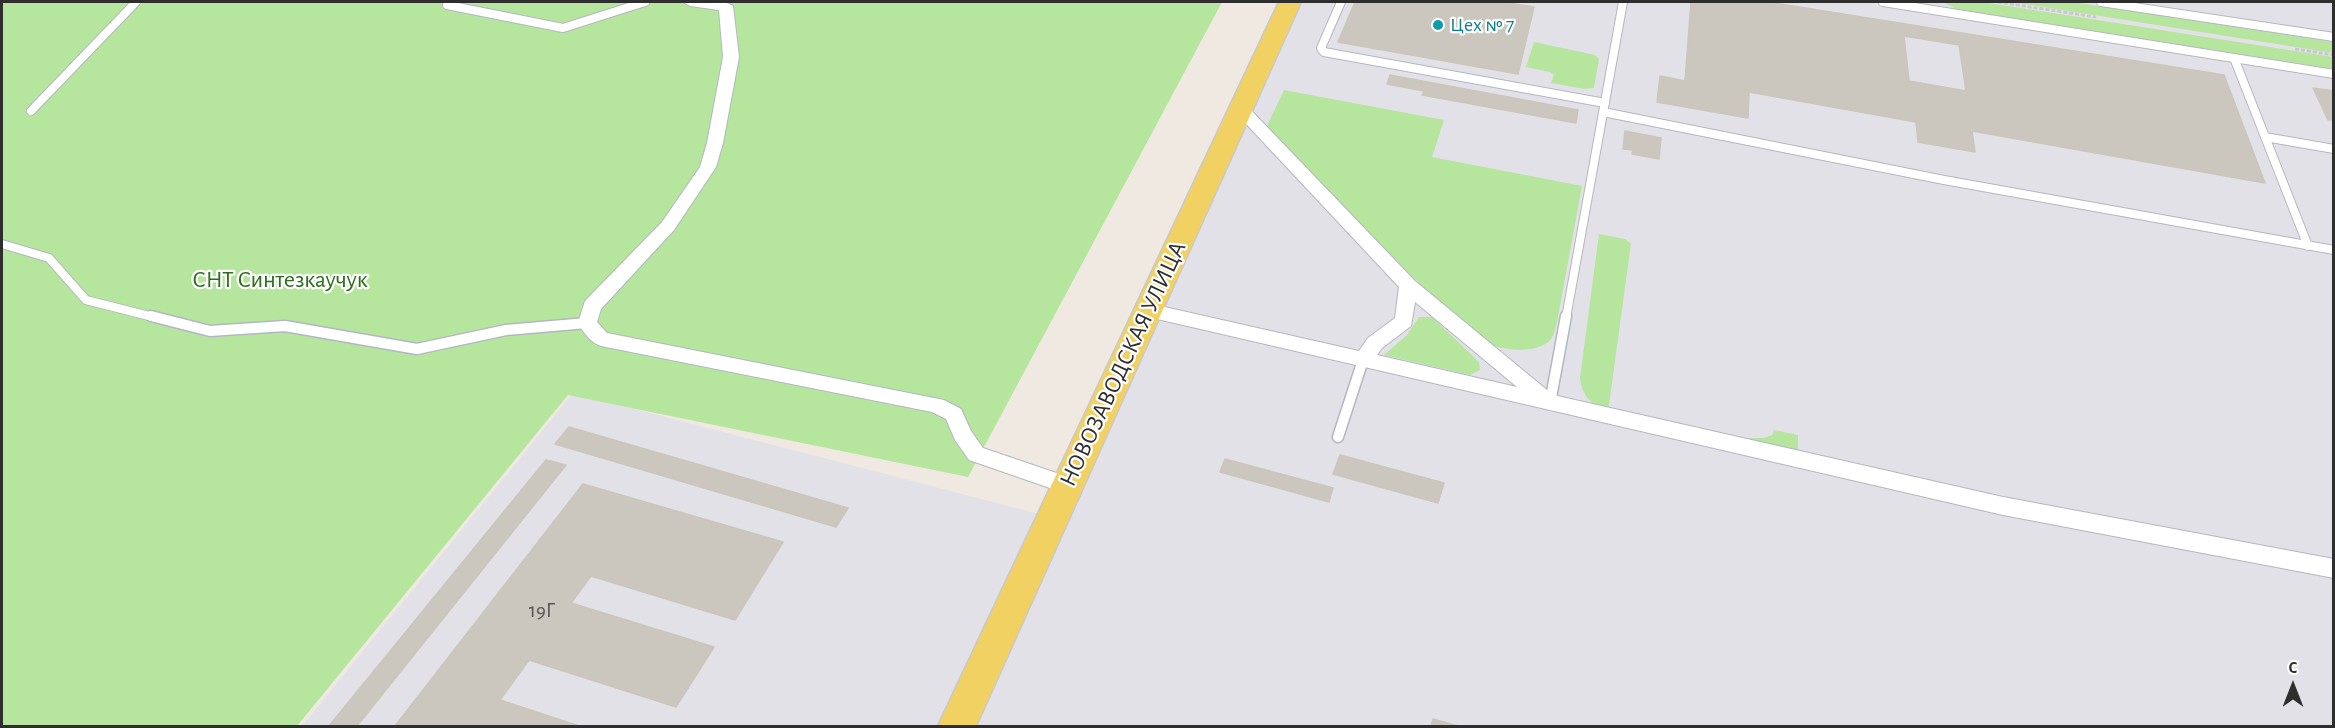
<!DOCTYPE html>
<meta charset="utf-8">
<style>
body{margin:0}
#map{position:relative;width:2335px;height:728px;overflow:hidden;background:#efe9e1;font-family:"Alegreya Sans",sans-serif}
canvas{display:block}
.frame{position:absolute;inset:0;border:3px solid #2e2e2e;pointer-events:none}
.north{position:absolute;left:2263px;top:656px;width:60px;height:60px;-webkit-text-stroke:4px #fff;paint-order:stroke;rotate:0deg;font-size:16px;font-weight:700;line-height:24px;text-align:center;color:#2e2e2e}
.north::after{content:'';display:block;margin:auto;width:21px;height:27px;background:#2e2e2e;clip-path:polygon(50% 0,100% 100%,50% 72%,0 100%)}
</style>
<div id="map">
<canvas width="2335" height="728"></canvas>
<div class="frame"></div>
<div class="north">С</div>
</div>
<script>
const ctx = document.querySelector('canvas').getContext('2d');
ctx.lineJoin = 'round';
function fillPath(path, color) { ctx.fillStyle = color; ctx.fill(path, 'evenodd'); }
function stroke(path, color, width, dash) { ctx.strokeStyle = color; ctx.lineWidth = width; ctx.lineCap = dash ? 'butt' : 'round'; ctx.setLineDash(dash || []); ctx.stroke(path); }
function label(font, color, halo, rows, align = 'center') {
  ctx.font = font + ' "Alegreya Sans",sans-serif'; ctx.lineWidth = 4.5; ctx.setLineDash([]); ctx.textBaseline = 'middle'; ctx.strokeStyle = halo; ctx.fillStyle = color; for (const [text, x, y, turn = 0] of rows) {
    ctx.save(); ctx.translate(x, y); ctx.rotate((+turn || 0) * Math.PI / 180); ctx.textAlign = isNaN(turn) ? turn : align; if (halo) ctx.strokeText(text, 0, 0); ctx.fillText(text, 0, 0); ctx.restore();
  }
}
fillPath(new Path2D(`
 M 1296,2 L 2333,2 L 2333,726 L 957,726 L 1067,485 Z
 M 573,393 L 1047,516 L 950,726 L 302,726 Z`), '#e3e1e8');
fillPath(new Path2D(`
 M 2,2 L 1222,2 L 968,477 L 568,395 L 297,726 L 2,726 Z
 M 1943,2 L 1983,2 L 2333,57 L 2333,69 L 1956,9 Z
 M 2012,2 L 2073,2 L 2333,42 L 2333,53 Z
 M 1534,42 L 1595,55 L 1599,59 L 1594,88 L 1584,89 L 1551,83 L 1554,75 L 1550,72 L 1526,67 Z
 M 1284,90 L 1444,120 L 1432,157 L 1582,186 L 1557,322 C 1555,330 1554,337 1548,342 C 1534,353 1505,351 1490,344 C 1462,328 1428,292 1405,269 C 1360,224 1314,179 1269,134 L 1267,126 Z
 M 1599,234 L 1625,239 L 1631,244 L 1608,412 C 1592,405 1582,396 1580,378 Z
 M 1419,317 L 1432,317 L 1479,362 L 1480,370 L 1470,375 L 1384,355 L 1407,335 Z
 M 1774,430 L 1798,435 L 1798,452 L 1742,438 L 1764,438 L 1772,435 Z`), '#b6e59e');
const building = new Path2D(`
 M 1355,2 L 1501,2 L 1534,7 L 1518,74 L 1338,42 Z
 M 1691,2 L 1768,2 L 2224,75 L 2265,183 L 1972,131 L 1975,152 L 1918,142 L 1916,122 L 1749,92 L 1748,118 L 1657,102 L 1660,76 L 1685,81 ZM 1904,36 L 1959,45 L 1966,91 L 1909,81 Z
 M 1390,75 L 1578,110 L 1576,123 L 1422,95 L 1424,91 L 1387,84 Z
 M 2313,88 L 2334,91 L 2334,120 L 2328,120 Z
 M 1625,131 L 1661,138 L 1659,159 L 1632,154 L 1633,150 L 1623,149 Z
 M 569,427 L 848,508 L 836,527 L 555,444 Z
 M 1340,455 L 1444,483 L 1438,503 L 1333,474 Z
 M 1225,459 L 1333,488 L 1329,502 L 1220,472 Z
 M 546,460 L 566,465 L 357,726 L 329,726 Z
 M 583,484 L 783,542 L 735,620 L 591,576 L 571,603 L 714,647 L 676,707 L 529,660 L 500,700 L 579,726 L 395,726 Z
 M 1433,719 L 1458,726 L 1431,726 Z`);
fillPath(building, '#cbc7bf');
stroke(building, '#cbc5ba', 1.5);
const laneFar1 = new Path2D(`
 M 1341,2 L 1321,48 L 1324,52 L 1605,103
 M 1883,2 L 2334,74
 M 2101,2 L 2334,37
 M 447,5 L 563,28 L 645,2
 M 2234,58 L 2308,246
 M 31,111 L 136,2
 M 1603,112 L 1944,180 L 2334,250
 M 2265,137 L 2334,149
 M 2,244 L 49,258 L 86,300 L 157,318
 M 1566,318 L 1623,2`);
const lane = new Path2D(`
 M 151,316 L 210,331 L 285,326 L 417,349 L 506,330 L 587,323
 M 1550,403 L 1566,316
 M 1338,437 L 1363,360`);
const street = new Path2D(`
 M 683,2 L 725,2 L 733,6 L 739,57 L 723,143 L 716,167 L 674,230 L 601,309 L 597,322 L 607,333 L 944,400 L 961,409 L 971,431 L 983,448 L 1074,479 L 1078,485 L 1074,491 L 1067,494 L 969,460 L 955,440 L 946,419 L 932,412 L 601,346 C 591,343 583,332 578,323 L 585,301 L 662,222 L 700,167 L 707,143 L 723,57 L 719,10 L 690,6 Z
 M 1240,103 L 1246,105 L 1415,281 L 1553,395 L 2003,497 L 2334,559 L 2334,578 L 2003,515 L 1140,315 L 1138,310 L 1140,305 L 1147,303 L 1359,351 L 1368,338 L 1395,318 L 1399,287 L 1234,111 L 1232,108 ZM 1415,302 L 1517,387 L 1377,355 L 1382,348 L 1411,326 Z`);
const primary = new Path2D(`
 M 1279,2 L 1301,2 L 976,726 L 938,726 Z`);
stroke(laneFar1, '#b4b7c1', 10);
stroke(lane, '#b4b7c1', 13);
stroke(street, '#b4b7c1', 2);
stroke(primary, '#c9c9c9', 3);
stroke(new Path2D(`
 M 1998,2 L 2096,17
 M 2295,49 L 2334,55`), '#c9c9c9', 3, [4, 2]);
stroke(laneFar1, '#fff', 8);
stroke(lane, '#fff', 10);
fillPath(street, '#fff');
fillPath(primary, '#f2d163');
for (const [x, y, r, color] of [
 [1438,25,6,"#0f9aa8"]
]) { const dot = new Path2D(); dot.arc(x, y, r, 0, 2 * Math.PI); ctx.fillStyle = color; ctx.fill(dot); stroke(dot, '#fff', 2); }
label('20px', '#0d838f', '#fff', [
 ["Цех № 7",1450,25]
], 'left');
label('21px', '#555452', null, [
 ["19Г",542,611]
]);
label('24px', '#2c6e1b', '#fff', [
 ["СНТ Синтезкаучук",280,280]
]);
label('24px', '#2e2e2e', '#fff', [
 ["НОВОЗАВОДСКАЯ УЛИЦА",1123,364,-65]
]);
</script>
